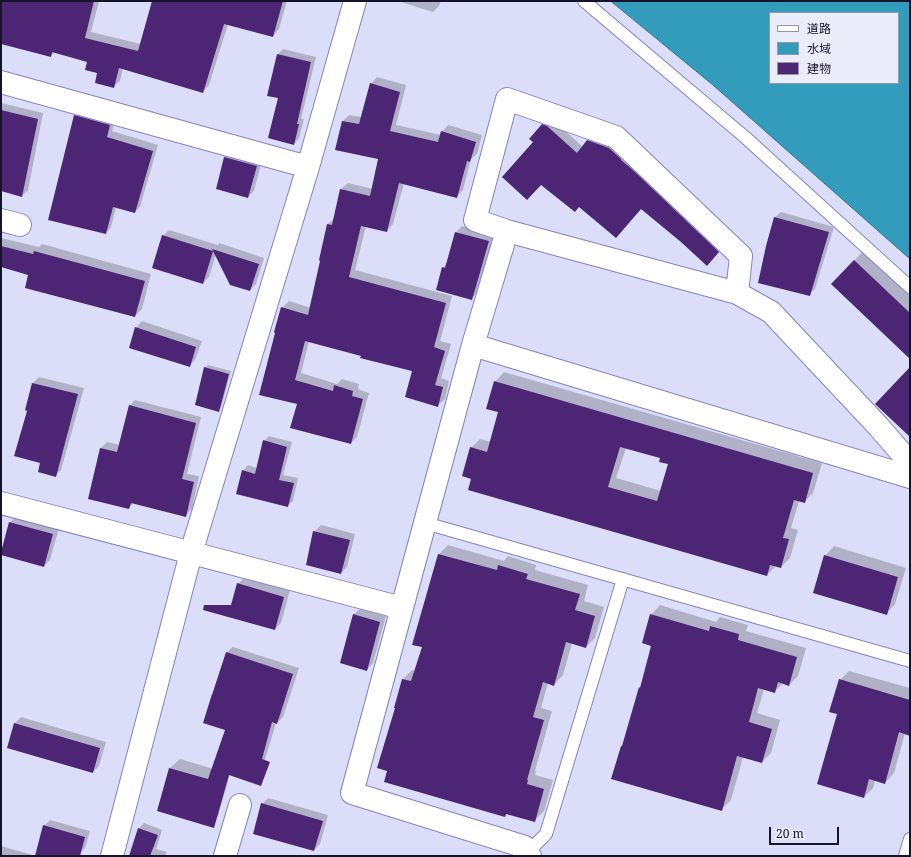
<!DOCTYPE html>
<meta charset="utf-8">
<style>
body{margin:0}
#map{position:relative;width:911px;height:857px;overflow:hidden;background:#dcddf9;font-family:"Noto Serif","Noto Sans JP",serif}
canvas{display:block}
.frame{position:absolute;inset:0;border:2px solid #14132b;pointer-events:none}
.legend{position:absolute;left:769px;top:12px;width:130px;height:72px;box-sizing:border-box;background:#ebecfa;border:1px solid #9595a7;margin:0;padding:5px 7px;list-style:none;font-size:12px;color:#14132b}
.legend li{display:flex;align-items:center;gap:8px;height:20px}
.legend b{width:20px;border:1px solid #9595a7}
.scale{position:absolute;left:769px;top:827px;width:70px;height:18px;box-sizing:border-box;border:2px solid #14132b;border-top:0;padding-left:5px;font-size:12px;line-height:14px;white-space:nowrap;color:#14132b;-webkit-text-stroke:3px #ebecfa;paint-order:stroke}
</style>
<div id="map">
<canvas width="911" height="857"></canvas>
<div class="frame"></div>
<ul class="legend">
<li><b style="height:5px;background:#fff"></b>道路</li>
<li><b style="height:11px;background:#339bbc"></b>水域</li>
<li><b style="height:11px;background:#4c2574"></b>建物</li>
</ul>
<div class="scale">20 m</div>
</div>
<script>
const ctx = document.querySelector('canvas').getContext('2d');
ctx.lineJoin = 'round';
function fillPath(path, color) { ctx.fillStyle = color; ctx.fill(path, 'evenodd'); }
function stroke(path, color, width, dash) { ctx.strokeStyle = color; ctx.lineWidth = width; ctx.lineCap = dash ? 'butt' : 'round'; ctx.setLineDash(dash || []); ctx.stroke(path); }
const water = new Path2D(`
 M 611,1 L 910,1 L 910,259 L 713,85 ZM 770,13 L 898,13 L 898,83 L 770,83 Z`);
fillPath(water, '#339bbc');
stroke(water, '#2a7290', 1);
fillPath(new Path2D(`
 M 1,1 L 99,1 L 91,32 L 141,44 L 153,1 L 287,1 L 279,29 L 273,36 L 228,24 L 209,85 L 203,92 L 123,68 L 120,81 L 113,87 L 98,72 L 88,61 L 55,52 L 51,56 L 1,43 Z
 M 398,1 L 441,1 L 439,6 L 433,12 Z
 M 283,49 L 316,57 L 301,119 L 304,119 L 299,138 L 294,144 L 279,97 L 268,95 L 278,54 Z
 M 377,77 L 406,85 L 396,125 L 441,135 L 442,132 L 448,125 L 482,135 L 477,154 L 471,159 L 463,190 L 457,197 L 404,183 L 393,224 L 387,231 L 366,226 L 355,270 L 452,296 L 440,341 L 451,344 L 441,378 L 449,381 L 445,399 L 438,405 L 413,371 L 362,355 L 309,341 L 301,373 L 337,384 L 342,379 L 359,384 L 358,389 L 369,393 L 357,437 L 351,443 L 298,404 L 282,308 L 289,301 L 311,308 L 322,260 L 320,259 L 328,224 L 334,218 L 341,189 L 348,183 L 373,189 L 379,159 L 343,121 L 349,115 L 362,117 L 371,84 Z
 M 1,103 L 43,113 L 28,190 L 22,196 L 1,190 Z
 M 80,110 L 115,120 L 112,131 L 158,145 L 140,207 L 135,212 L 116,207 L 111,227 L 106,233 L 75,116 Z
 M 549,119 L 553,120 L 583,147 L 594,135 L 626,153 L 724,246 L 713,258 L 642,208 L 616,237 L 534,142 L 543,125 Z
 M 231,151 L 262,160 L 254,191 L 248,197 L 217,188 L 225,157 Z
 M 781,212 L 834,227 L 815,289 L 809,294 L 767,246 L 775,217 Z
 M 462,226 L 495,235 L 478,292 L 472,298 L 443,268 L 447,263 L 456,232 Z
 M 169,230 L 218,245 L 219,243 L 264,258 L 256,284 L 250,290 L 216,254 L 209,277 L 203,283 L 163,236 Z
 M 1,238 L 39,247 L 42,244 L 151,274 L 142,309 L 135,316 L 29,274 L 1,266 Z
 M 863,251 L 910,295 L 910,357 L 854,261 Z
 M 142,321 L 202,341 L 195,360 L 189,366 L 136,328 Z
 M 208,365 L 231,371 L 221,408 L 218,410 L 205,368 Z
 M 504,372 L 822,463 L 813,493 L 804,502 L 799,501 L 791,528 L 798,530 L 790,558 L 781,567 L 776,566 L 767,575 L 472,478 L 471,448 L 480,439 L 491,442 L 499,411 L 495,382 ZM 626,448 L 661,458 L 669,463 L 661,491 L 616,478 Z
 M 39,377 L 84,388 L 61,470 L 55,476 L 28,410 L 33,383 Z
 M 135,400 L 201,417 L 187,474 L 199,476 L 192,509 L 186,515 L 133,503 L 129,508 L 89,498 L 101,448 L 107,442 L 120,445 L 129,406 Z
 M 269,436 L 292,442 L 283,475 L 298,478 L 293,501 L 287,506 L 243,471 L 248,465 L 257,468 L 264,441 Z
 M 16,516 L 59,528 L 50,560 L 44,566 L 10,523 Z
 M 321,525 L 355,534 L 347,567 L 341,573 L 314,532 Z
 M 448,545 L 504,561 L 508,556 L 536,565 L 535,570 L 588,585 L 584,601 L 604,607 L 595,638 L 586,647 L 572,643 L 563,675 L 554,685 L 548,683 L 541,708 L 552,711 L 535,771 L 536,771 L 535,775 L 553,780 L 544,811 L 535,820 L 507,813 L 505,816 L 388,770 L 397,707 L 403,679 L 412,670 L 415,671 L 423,647 L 413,644 L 439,554 Z
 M 834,546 L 906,568 L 895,604 L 886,614 L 825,556 Z
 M 244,578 L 290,590 L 281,623 L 275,629 L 238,584 Z
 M 660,605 L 716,622 L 720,617 L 748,625 L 746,631 L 806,648 L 798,676 L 789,685 L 783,683 L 774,692 L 764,689 L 757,713 L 780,720 L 771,753 L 762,762 L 743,757 L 731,800 L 721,810 L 622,746 L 623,745 L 640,688 L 642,686 L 652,645 L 651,615 Z
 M 360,609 L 386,616 L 373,663 L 367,670 L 353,615 Z
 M 233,647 L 299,668 L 283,717 L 277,723 L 276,723 L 264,763 L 226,729 L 226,653 Z
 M 849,671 L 910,688 L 910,734 L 905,733 L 894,773 L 885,783 L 875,780 L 873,788 L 864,797 L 840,680 Z
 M 21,717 L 106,742 L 99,766 L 93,772 L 8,747 L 15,723 Z
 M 180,759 L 230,774 L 218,816 L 209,825 L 158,810 L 170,768 Z
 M 268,798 L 328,815 L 320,844 L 314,850 L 262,804 Z
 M 50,820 L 90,831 L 85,848 L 77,856 L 1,856 L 1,846 L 36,856 L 44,826 Z
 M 144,823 L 162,830 L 156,849 L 167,852 L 165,856 L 130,856 L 139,828 Z`), '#0003');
fillPath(new Path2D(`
 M 1,1 L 94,1 L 85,38 L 138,51 L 152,1 L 283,1 L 273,37 L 224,24 L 203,93 L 119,68 L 114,88 L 95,83 L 97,73 L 85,70 L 87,62 L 52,52 L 51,57 L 1,44 Z
 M 277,54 L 311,62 L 297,124 L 299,124 L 294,145 L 268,138 L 278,98 L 267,96 Z
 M 370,83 L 400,92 L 390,131 L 438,142 L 441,131 L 476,142 L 470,162 L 467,161 L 457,198 L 399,183 L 387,232 L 361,226 L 349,277 L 446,303 L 434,347 L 445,351 L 435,385 L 443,387 L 438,407 L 405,397 L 412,371 L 360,358 L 361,356 L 305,341 L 295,380 L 333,391 L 334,385 L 353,391 L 352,396 L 363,399 L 351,444 L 290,428 L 297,404 L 259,395 L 275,333 L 274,332 L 281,307 L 308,315 L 320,261 L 319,260 L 327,224 L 332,225 L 340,189 L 370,196 L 378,159 L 335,150 L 342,121 L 359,124 Z
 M 1,110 L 38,119 L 22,197 L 1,191 Z
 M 74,115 L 110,125 L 107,137 L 153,151 L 135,213 L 113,207 L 106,234 L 48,220 L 52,204 Z
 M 542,124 L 547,126 L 577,153 L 587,140 L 609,148 L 621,159 L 621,160 L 633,170 L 719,252 L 707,266 L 681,242 L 641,209 L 616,238 L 579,207 L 575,212 L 541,185 L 527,200 L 502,177 L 533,142 L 529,139 Z
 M 224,157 L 257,166 L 248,198 L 216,189 Z
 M 774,217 L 829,232 L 810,296 L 758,283 L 766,246 Z
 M 455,232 L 489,241 L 472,300 L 436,290 L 442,267 L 445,268 Z
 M 162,235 L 213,251 L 212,249 L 259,264 L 250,291 L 230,285 L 213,251 L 203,284 L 152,268 Z
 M 1,246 L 33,254 L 34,251 L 145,281 L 135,317 L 25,288 L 28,275 L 1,267 Z
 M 854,260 L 910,313 L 910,359 L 831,284 Z
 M 135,327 L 196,347 L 190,367 L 129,348 Z
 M 204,367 L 229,374 L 219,412 L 195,405 Z
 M 910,367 L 910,437 L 875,404 Z
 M 494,381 L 813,473 L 805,503 L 794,500 L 783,538 L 789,539 L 781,568 L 770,565 L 767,576 L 468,490 L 471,479 L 462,476 L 470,447 L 487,452 L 498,412 L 486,409 ZM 620,447 L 660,458 L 659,462 L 668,464 L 657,501 L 608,487 Z
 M 32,383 L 78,394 L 56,477 L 38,472 L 40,463 L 14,456 L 27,411 L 25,410 Z
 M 129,405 L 196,423 L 182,479 L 194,482 L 186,517 L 131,503 L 129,509 L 88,499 L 100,448 L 117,452 Z
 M 263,440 L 287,447 L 279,480 L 294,483 L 288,507 L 236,494 L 242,470 L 255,474 Z
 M 9,522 L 53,534 L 44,567 L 1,555 L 1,552 Z
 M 313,531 L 350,540 L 341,574 L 306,565 Z
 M 438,554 L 497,570 L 498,565 L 528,574 L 526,579 L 580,594 L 575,610 L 595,616 L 586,648 L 566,642 L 554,686 L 543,682 L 533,717 L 544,720 L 527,780 L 528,780 L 527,784 L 544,789 L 535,822 L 506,814 L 505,817 L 384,782 L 387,771 L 377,768 L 395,708 L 394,708 L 402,679 L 411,681 L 422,647 L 412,645 Z
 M 824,555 L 898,577 L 887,615 L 813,593 Z
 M 237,583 L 284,597 L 275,630 L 203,610 L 204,605 L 231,605 Z
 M 353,614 L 380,622 L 367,671 L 340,663 Z
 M 650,614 L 709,631 L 710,626 L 739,634 L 738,640 L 797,657 L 789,686 L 778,682 L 775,693 L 758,688 L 749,722 L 772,729 L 762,763 L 737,756 L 722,811 L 611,779 L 621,746 L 622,746 L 639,687 L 640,688 L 651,646 L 642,643 Z
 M 226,652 L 293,674 L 277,724 L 272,722 L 262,759 L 270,762 L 261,786 L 229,775 L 214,828 L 157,811 L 169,768 L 208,779 L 225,730 L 203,723 L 212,694 L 212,695 Z
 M 839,679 L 910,700 L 910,736 L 899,732 L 885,784 L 869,779 L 864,798 L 817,784 L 837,714 L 829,712 Z
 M 14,723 L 100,748 L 93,773 L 7,748 Z
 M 261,803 L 323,821 L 314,851 L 253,834 Z
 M 43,825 L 85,837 L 80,856 L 35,856 Z
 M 138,828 L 158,835 L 150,856 L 129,856 Z`), '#4c2574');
const lane = new Path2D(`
 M 584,1 L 746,138 L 910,287
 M 425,523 L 910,661
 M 528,852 L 546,834 L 623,579
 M 905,856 L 910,839`);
const street = new Path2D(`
 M 1,82 L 308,167
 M 1,220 L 20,225
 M 507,231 L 475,220 L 507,99 L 616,137 L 741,256 L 737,293
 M 473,345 L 910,477
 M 1,503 L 402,608
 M 112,856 L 191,553 L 308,167 L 355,1
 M 225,856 L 240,805
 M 530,856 L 525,847 L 352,793 L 473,345 L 507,231 L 737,293 L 771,312 L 878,426 L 910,463`);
stroke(lane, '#8283c2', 14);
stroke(street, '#8283c2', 24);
stroke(lane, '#fff', 12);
stroke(street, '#fff', 22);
</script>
